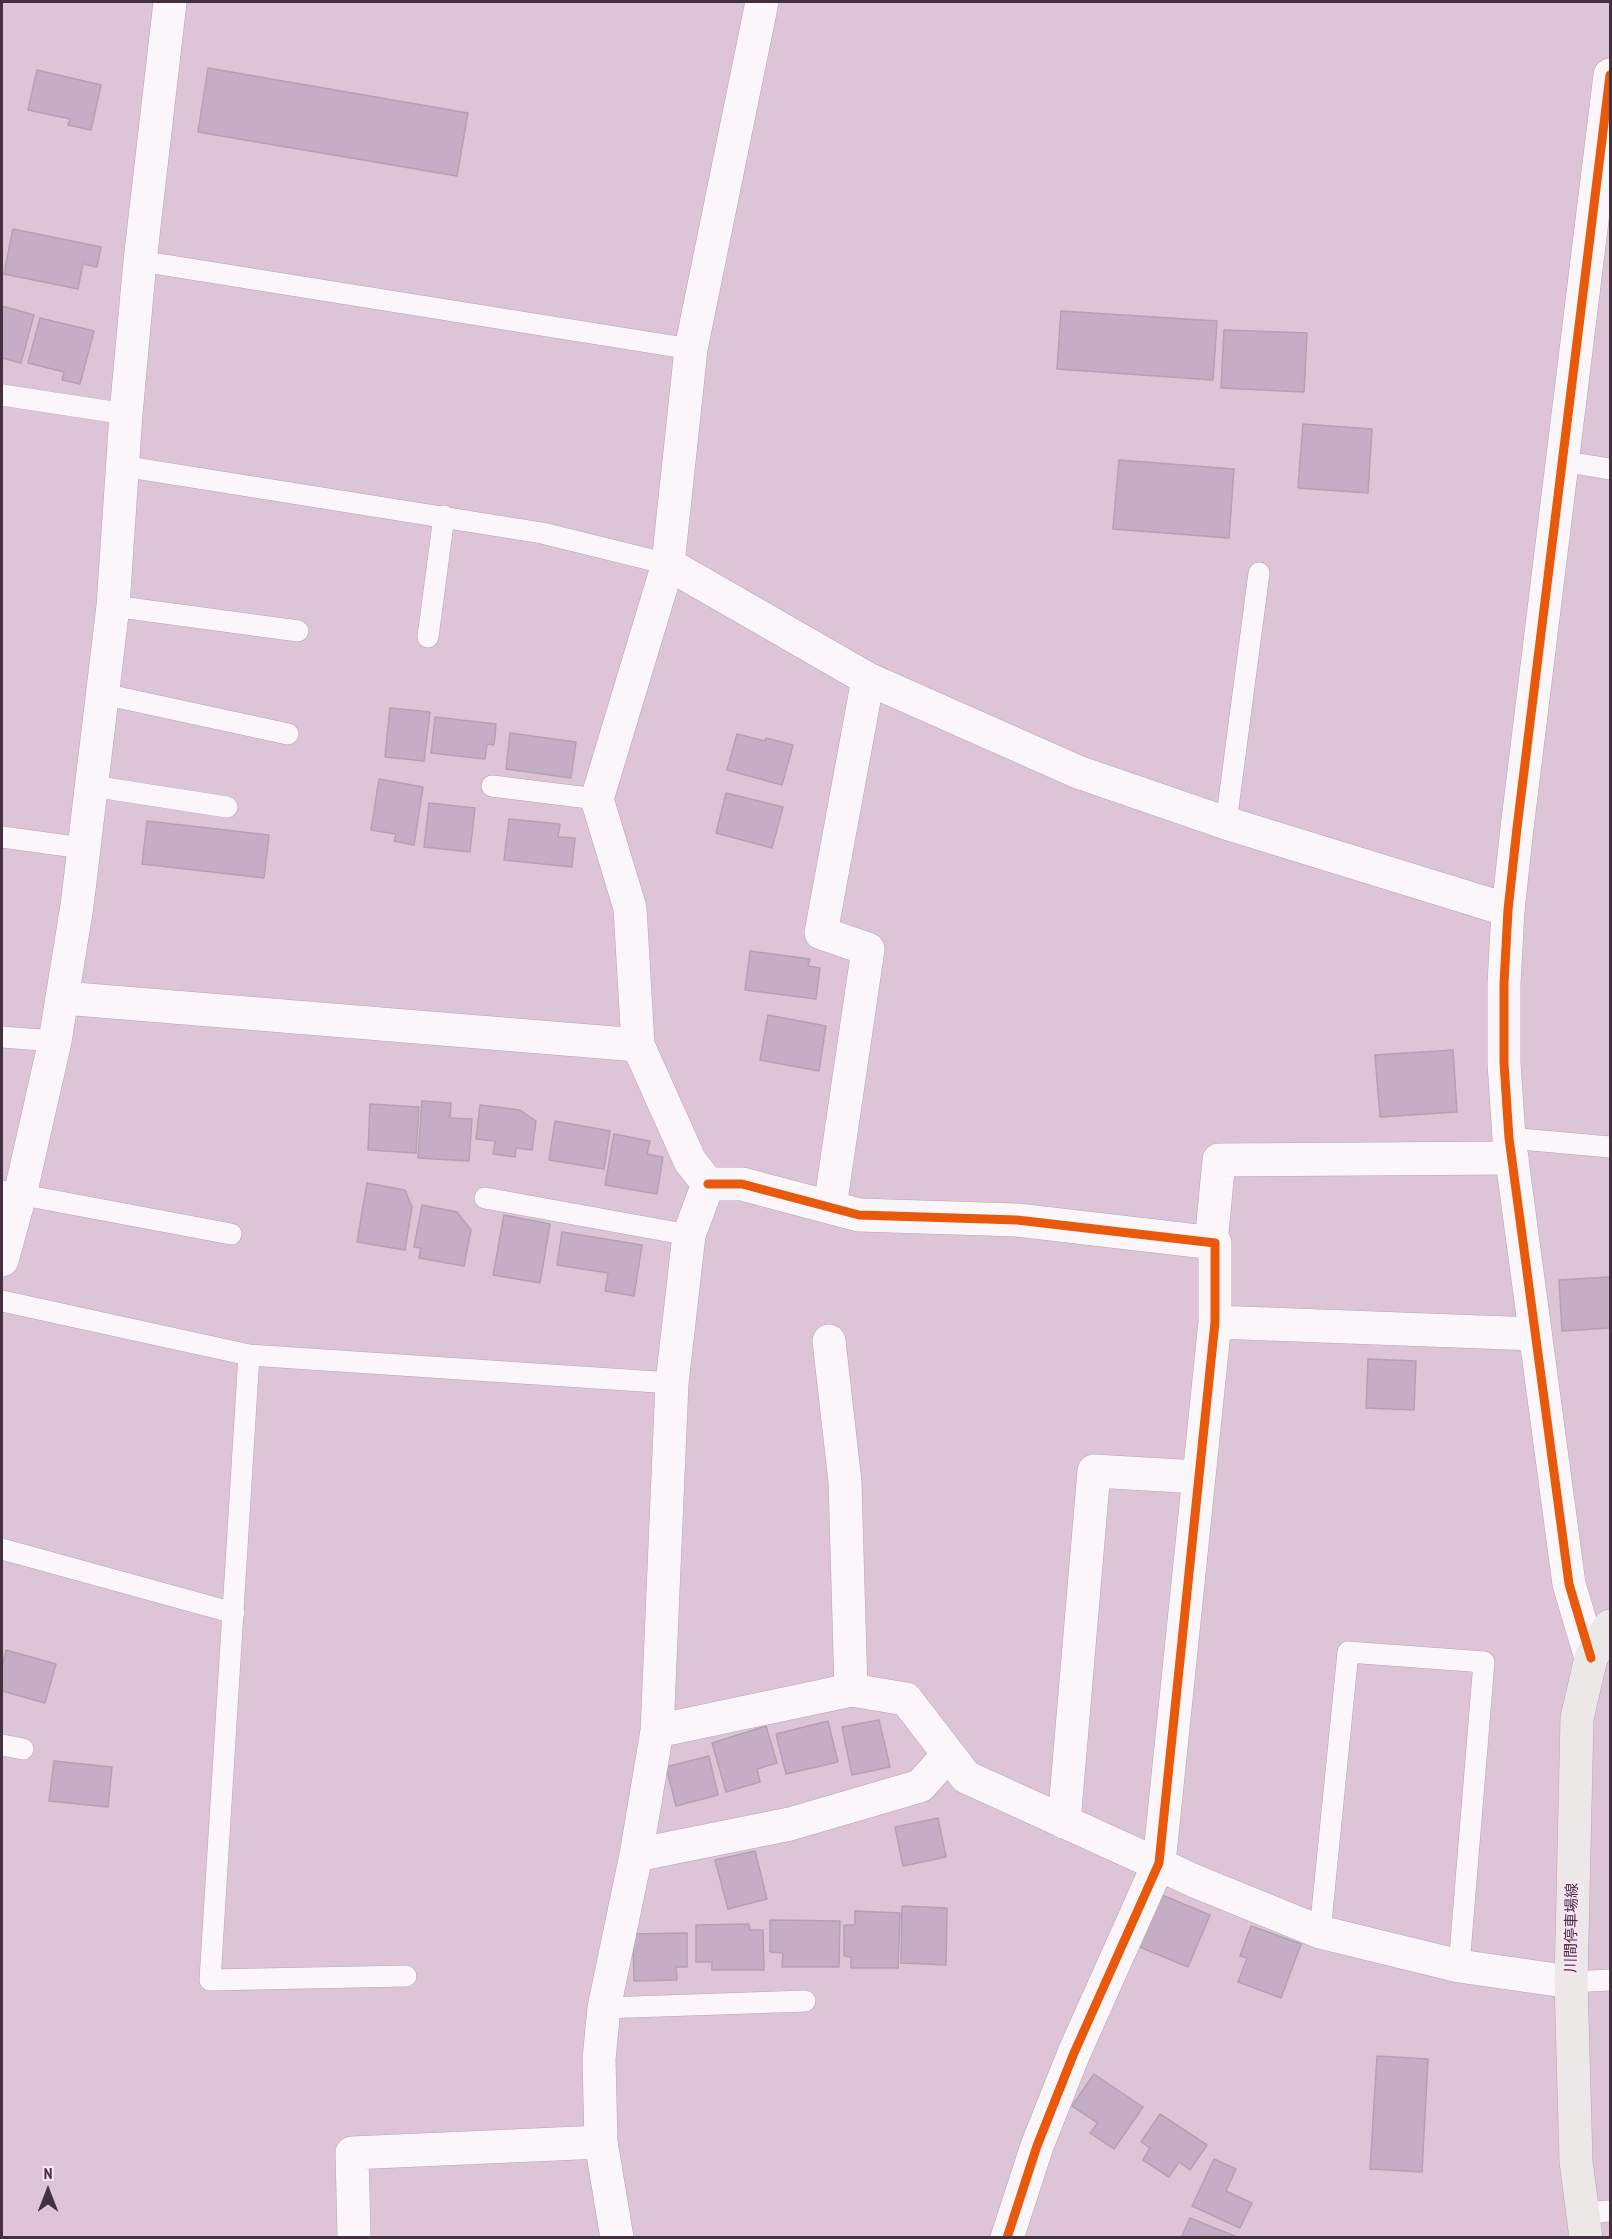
<!DOCTYPE html>
<meta charset="utf-8">
<style>
body{margin:0}
#map{position:relative;width:1612px;height:2239px;overflow:hidden;background:#dec4d7;font-family:"PT Sans Narrow",sans-serif}
canvas{display:block}
.frame{position:absolute;inset:0;border:3px solid #42303e;pointer-events:none}
.north{position:absolute;left:18px;top:2161px;width:60px;height:60px;-webkit-text-stroke:4px #fbe3f4;paint-order:stroke;rotate:0deg;font-size:16px;font-weight:700;line-height:24px;text-align:center;color:#42303e}
.north::after{content:'';display:block;margin:auto;width:21px;height:27px;background:#42303e;clip-path:polygon(50% 0,100% 100%,50% 72%,0 100%)}
</style>
<div id="map">
<canvas width="1612" height="2239"></canvas>
<div class="frame"></div>
<div class="north">N</div>
</div>
<script>
const ctx = document.querySelector('canvas').getContext('2d');
ctx.lineJoin = 'round';
function fillPath(path, color) { ctx.fillStyle = color; ctx.fill(path, 'evenodd'); }
function stroke(path, color, width, dash) { ctx.strokeStyle = color; ctx.lineWidth = width; ctx.lineCap = dash ? 'butt' : 'round'; ctx.setLineDash(dash || []); ctx.stroke(path); }
function label(font, color, halo, rows, align = 'center') {
  ctx.font = font + ' "PT Sans Narrow","Noto Sans JP",sans-serif'; ctx.lineWidth = 4.5; ctx.setLineDash([]); ctx.textBaseline = 'middle'; ctx.strokeStyle = halo; ctx.fillStyle = color; for (const [text, x, y, turn = 0] of rows) {
    ctx.save(); ctx.translate(x, y); ctx.rotate((+turn || 0) * Math.PI / 180); ctx.textAlign = isNaN(turn) ? turn : align; if (halo) ctx.strokeText(text, 0, 0); ctx.fillText(text, 0, 0); ctx.restore();
  }
}
const building = new Path2D(`
 M 208,68 L 468,113 L 457,176 L 198,132 Z
 M 37,70 L 101,85 L 91,130 L 68,125 L 70,119 L 28,110 Z
 M 13,229 L 101,247 L 97,267 L 83,264 L 78,289 L 4,274 Z
 M 2,306 L 34,315 L 21,363 L 2,358 Z
 M 1061,311 L 1217,321 L 1213,380 L 1057,369 Z
 M 40,318 L 94,331 L 80,384 L 62,380 L 64,372 L 28,363 Z
 M 1224,330 L 1307,333 L 1304,392 L 1221,388 Z
 M 1303,424 L 1372,429 L 1368,493 L 1298,488 Z
 M 1119,460 L 1234,469 L 1229,538 L 1113,529 Z
 M 390,708 L 430,712 L 424,761 L 385,757 Z
 M 435,717 L 496,724 L 494,745 L 487,744 L 485,759 L 431,753 Z
 M 510,733 L 576,742 L 571,778 L 506,769 Z
 M 737,734 L 765,741 L 766,738 L 793,745 L 782,785 L 727,770 Z
 M 379,779 L 423,787 L 414,845 L 394,841 L 396,834 L 371,830 Z
 M 726,793 L 783,807 L 772,848 L 716,833 Z
 M 429,803 L 475,808 L 470,852 L 424,847 Z
 M 509,819 L 560,824 L 558,837 L 575,838 L 572,867 L 504,860 Z
 M 147,821 L 269,835 L 264,878 L 142,864 Z
 M 750,951 L 810,959 L 808,966 L 820,968 L 816,999 L 745,990 Z
 M 768,1015 L 826,1026 L 819,1071 L 760,1060 Z
 M 1453,1050 L 1457,1112 L 1380,1117 L 1375,1055 Z
 M 422,1101 L 451,1103 L 450,1118 L 472,1119 L 469,1161 L 418,1158 Z
 M 370,1104 L 419,1107 L 416,1153 L 368,1150 Z
 M 480,1105 L 520,1110 L 536,1121 L 532,1150 L 516,1148 L 515,1157 L 493,1154 L 495,1141 L 476,1139 Z
 M 555,1121 L 610,1131 L 604,1169 L 549,1160 Z
 M 614,1134 L 650,1141 L 647,1154 L 663,1157 L 657,1194 L 605,1185 Z
 M 367,1183 L 405,1190 L 412,1207 L 405,1250 L 357,1242 Z
 M 422,1205 L 457,1212 L 471,1230 L 464,1266 L 419,1258 L 421,1248 L 414,1247 Z
 M 504,1215 L 550,1224 L 540,1283 L 493,1275 Z
 M 562,1232 L 642,1245 L 634,1296 L 605,1291 L 608,1273 L 557,1265 Z
 M 1610,1277 L 1610,1328 L 1562,1331 L 1559,1280 Z
 M 1368,1359 L 1416,1361 L 1414,1410 L 1366,1408 Z
 M 6,1650 L 56,1664 L 45,1703 L 2,1691 L 2,1667 Z
 M 879,1720 L 890,1767 L 852,1775 L 842,1727 Z
 M 828,1721 L 838,1762 L 786,1774 L 776,1734 Z
 M 766,1726 L 777,1763 L 757,1769 L 760,1782 L 726,1792 L 712,1743 Z
 M 709,1756 L 718,1795 L 676,1806 L 666,1767 Z
 M 54,1761 L 112,1767 L 108,1807 L 49,1801 Z
 M 938,1818 L 946,1857 L 903,1866 L 895,1827 Z
 M 755,1851 L 767,1899 L 728,1909 L 715,1860 Z
 M 1157,1893 L 1210,1915 L 1188,1967 L 1135,1945 Z
 M 902,1906 L 947,1908 L 946,1965 L 901,1963 Z
 M 855,1911 L 900,1913 L 898,1968 L 851,1968 L 851,1957 L 844,1956 L 844,1925 L 855,1925 Z
 M 770,1920 L 840,1921 L 839,1967 L 782,1967 L 783,1953 L 770,1952 Z
 M 749,1924 L 750,1930 L 763,1930 L 764,1970 L 712,1970 L 712,1962 L 696,1962 L 696,1925 Z
 M 1251,1926 L 1301,1944 L 1281,1998 L 1238,1982 L 1247,1958 L 1240,1956 Z
 M 687,1933 L 687,1967 L 676,1967 L 677,1980 L 634,1981 L 633,1934 Z
 M 1377,2056 L 1428,2059 L 1422,2172 L 1370,2169 Z
 M 1094,2074 L 1143,2107 L 1114,2149 L 1090,2133 L 1098,2123 L 1072,2106 Z
 M 1160,2114 L 1207,2145 L 1190,2170 L 1179,2162 L 1169,2177 L 1143,2160 L 1150,2148 L 1141,2142 Z
 M 1214,2159 L 1236,2169 L 1226,2191 L 1252,2203 L 1240,2228 L 1192,2206 Z
 M 1190,2218 L 1237,2237 L 1181,2238 Z`);
fillPath(building, '#c5adc6');
stroke(building, '#b3a1b2', 1.5);
const service = new Path2D(`
 M 140,261 L 691,349
 M 2,395 L 126,414
 M 1561,461 L 1610,469
 M 122,466 L 542,533 L 668,564
 M 113,606 L 298,631
 M 428,637 L 444,516
 M 103,694 L 288,734
 M 92,786 L 227,807
 M 492,786 L 597,799
 M 1226,823 L 1259,573
 M 2,837 L 83,848
 M 2,1037 L 55,1041
 M 1509,1138 L 1610,1147
 M 2,1191 L 231,1234
 M 485,1198 L 689,1235
 M 2,1301 L 249,1355 L 672,1383
 M 249,1355 L 210,1980 L 406,1976
 M 2,1549 L 234,1613
 M 2,1745 L 23,1749
 M 1320,1932 L 1348,1652 L 1484,1662 L 1459,1966
 M 1571,1982 L 1610,1980
 M 604,2008 L 805,2001
 M 1583,2213 L 1610,2211`);
const minor = new Path2D(`
 M 668,564 L 868,679 L 1078,772 L 1226,823 L 1508,910
 M 63,998 L 638,1045
 M 708,1184 L 742,1184 L 859,1215 L 1017,1220 L 1215,1243 L 1215,1322 L 1159,1863 L 1074,2053 L 1037,2146 L 1007,2238
 M 708,1184 L 690,1161 L 638,1045 L 630,908 L 597,799 L 668,564 L 691,349 L 762,2
 M 830,1207 L 868,949 L 821,933 L 868,679
 M 1211,1243 L 1219,1160 L 1512,1158
 M 2,1260 L 20,1195 L 55,1041 L 77,906 L 113,606 L 126,414 L 140,261 L 170,2
 M 1215,1322 L 1535,1334
 M 829,1341 L 845,1482 L 851,1690 L 906,1699 L 966,1777 L 1197,1882 L 1320,1932 L 1459,1966 L 1571,1982
 M 657,1731 L 851,1690
 M 1064,1822 L 1094,1471 L 1198,1477
 M 636,1855 L 790,1824 L 920,1786 L 948,1755
 M 354,2238 L 352,2153 L 601,2142
 M 617,2238 L 601,2142 L 599,2059 L 604,2008 L 636,1855 L 657,1731 L 672,1383 L 689,1235 L 708,1184`);
const tertiary = new Path2D(`
 M 1591,1658 L 1569,1584 L 1509,1138 L 1504,1063 L 1504,984 L 1508,910 L 1517,828 L 1610,75`);
const secondary = new Path2D(`
 M 1586,2238 L 1576,2161 L 1571,1982 L 1577,1718 L 1591,1658 L 1610,1626`);
stroke(service, '#b7a4b2', 22);
stroke(minor, '#b7a4b2', 34);
stroke(tertiary, '#b7a4b2', 34);
stroke(secondary, '#b7a4b2', 34);
stroke(service, '#faf6f9', 21);
stroke(minor, '#faf6f9', 33);
stroke(tertiary, '#faf6f9', 33);
stroke(secondary, '#ece8e8', 33);
stroke(new Path2D(`
 M 708,1184 L 742,1184 L 859,1215 L 1017,1220 L 1215,1243 L 1215,1322 L 1159,1863 L 1074,2053 L 1037,2146 L 1007,2238
 M 1591,1658 L 1569,1584 L 1509,1138 L 1504,1063 L 1504,984 L 1508,910 L 1517,828 L 1610,75`), '#e8590c', 9);
label('15px', '#42303e', '#fbe3f4', [
 ["川間停車場線",1572,1928,-89]
]);
</script>
